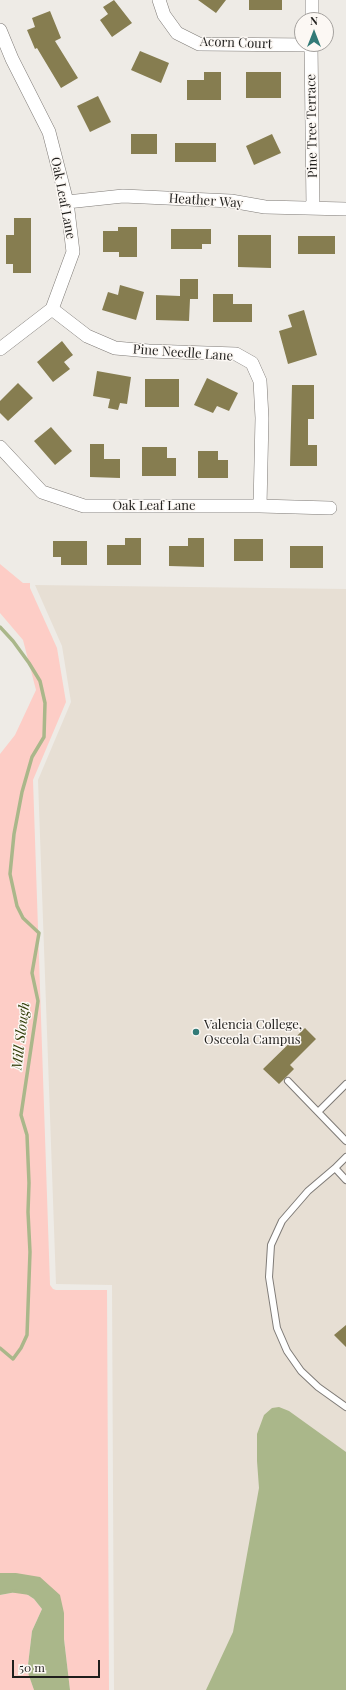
<!DOCTYPE html>
<style>
body{margin:0}
#map{position:relative;width:346px;height:1690px;overflow:hidden;background:#eeebe6;font-family:"Playfair Display",serif}
canvas{display:block}
.north{position:absolute;left:294px;top:12px;width:40px;height:40px;box-sizing:border-box;background:#fcf8f4;border:1px solid #a4a19e;border-radius:50%;rotate:0deg;font-size:11px;font-weight:700;line-height:16px;text-align:center;color:#1f1e1c}
.north::after{content:'';display:block;margin:auto;width:14px;height:18px;background:#327a77;clip-path:polygon(50% 0,100% 100%,50% 72%,0 100%)}
.scale{position:absolute;left:12px;top:1660px;width:88px;height:18px;box-sizing:border-box;border:2px solid #1f1e1c;border-top:0;padding-left:5px;font-size:12px;line-height:14px;white-space:nowrap;color:#1f1e1c;-webkit-text-stroke:3px #fcf8f4;paint-order:stroke}
</style>
<div id="map">
<canvas width="346" height="1690"></canvas>
<div class="north">N</div>
<div class="scale">50 m</div>
</div>
<script>
const ctx = document.querySelector('canvas').getContext('2d');
ctx.lineJoin = 'round';
function fillPath(path, color) { ctx.fillStyle = color; ctx.fill(path, 'evenodd'); }
function stroke(path, color, width, dash) { ctx.strokeStyle = color; ctx.lineWidth = width; ctx.lineCap = dash ? 'butt' : 'round'; ctx.setLineDash(dash || []); ctx.stroke(path); }
function label(font, color, halo, rows, align = 'center') {
  ctx.font = font + ' "Playfair Display",serif'; ctx.lineWidth = 3; ctx.setLineDash([]); ctx.textBaseline = 'middle'; ctx.strokeStyle = halo; ctx.fillStyle = color; for (const [text, x, y, turn = 0] of rows) {
    ctx.save(); ctx.translate(x, y); ctx.rotate((+turn || 0) * Math.PI / 180); ctx.textAlign = isNaN(turn) ? turn : align; if (halo) ctx.strokeText(text, 0, 0); ctx.fillText(text, 0, 0); ctx.restore();
  }
}
fillPath(new Path2D(`
 M 35,585 L 346,589 L 346,1690 L 114,1690 L 112,1285 L 56,1284 L 38,780 L 71,702 L 62,646 Z`), '#e7dfd4');
fillPath(new Path2D(`
 M 0,564 L 23,583 L 30,583 L 30,588 L 57,648 L 66,702 L 33,780 L 50,1285 L 53,1289 L 56,1290 L 107,1290 L 109,1690 L 70,1690 L 64,1639 L 64,1613 L 16,1573 L 0,1573 L 0,754 L 15,735 L 36,690 L 23,640 L 0,613 Z
 M 22,1591 L 34,1599 L 42,1609 L 32,1631 L 28,1665 L 28,1673 L 34,1690 L 0,1690 L 0,1595 Z`), '#fdcdc6');
fillPath(new Path2D(`
 M 279,1407 L 289,1411 L 346,1452 L 346,1690 L 206,1690 L 233,1632 L 259,1488 L 257,1461 L 257,1434 L 264,1415 L 272,1408 Z
 M 0,1573 L 16,1573 L 40,1577 L 60,1595 L 64,1613 L 64,1639 L 70,1690 L 34,1690 L 28,1673 L 28,1665 L 32,1631 L 42,1609 L 34,1599 L 22,1591 L 0,1595 Z`), '#aab78a');
stroke(new Path2D(`
 M 0,627 L 13,641 L 29,663 L 40,681 L 45,703 L 44,737 L 32,757 L 22,792 L 14,834 L 10,874 L 17,906 L 23,918 L 39,933 L 32,973 L 38,1001 L 21,1115 L 27,1135 L 29,1183 L 28,1212 L 30,1252 L 27,1335 L 21,1348 L 13,1359 L 0,1348
 M 14,1591 L 28,1593`), '#aab78a', 3.5);
fillPath(new Path2D(`
 M 114,0 L 132,23 L 112,37 L 100,20 L 108,14 L 103,7 Z
 M 198,0 L 226,0 L 216,13 Z
 M 249,0 L 282,0 L 282,10 L 249,10 Z
 M 50,11 L 61,38 L 55,41 L 78,78 L 61,88 L 37,48 L 35,49 L 27,30 L 35,27 L 32,18 Z
 M 140,51 L 169,63 L 161,83 L 131,70 Z
 M 204,72 L 221,72 L 221,100 L 187,100 L 187,80 L 204,80 Z
 M 246,72 L 281,72 L 281,98 L 246,98 Z
 M 98,96 L 111,122 L 90,132 L 77,106 Z
 M 131,134 L 157,134 L 157,154 L 131,154 Z
 M 272,134 L 281,153 L 254,165 L 246,146 Z
 M 175,143 L 216,143 L 216,162 L 175,162 Z
 M 14,218 L 31,218 L 31,273 L 13,273 L 13,264 L 6,264 L 6,235 L 14,235 Z
 M 118,227 L 137,227 L 137,257 L 119,257 L 119,252 L 103,252 L 103,231 L 118,231 Z
 M 171,229 L 211,229 L 211,244 L 202,244 L 202,249 L 171,249 Z
 M 238,235 L 271,235 L 271,268 L 238,267 Z
 M 298,236 L 335,236 L 335,254 L 298,254 Z
 M 180,279 L 198,279 L 198,299 L 190,299 L 189,321 L 156,320 L 156,295 L 180,296 Z
 M 120,285 L 144,292 L 136,320 L 102,310 L 108,292 L 118,295 Z
 M 213,294 L 233,294 L 233,304 L 252,304 L 252,322 L 213,322 Z
 M 304,310 L 317,355 L 288,364 L 279,331 L 292,327 L 288,315 Z
 M 62,341 L 73,355 L 64,362 L 70,369 L 53,382 L 37,362 Z
 M 97,371 L 131,377 L 127,404 L 120,403 L 118,410 L 108,408 L 110,399 L 93,396 Z
 M 207,378 L 238,393 L 229,411 L 217,406 L 213,413 L 194,405 Z
 M 145,379 L 179,379 L 179,407 L 145,407 Z
 M 18,383 L 33,398 L 8,421 L 0,413 L 0,401 Z
 M 292,385 L 314,385 L 314,419 L 308,419 L 308,445 L 317,445 L 317,466 L 290,466 Z
 M 51,427 L 72,451 L 55,465 L 34,441 Z
 M 90,444 L 104,444 L 104,459 L 120,459 L 120,478 L 90,477 Z
 M 142,447 L 167,447 L 167,458 L 176,458 L 176,476 L 142,476 Z
 M 198,451 L 218,451 L 218,460 L 228,460 L 228,478 L 198,478 Z
 M 125,538 L 141,538 L 141,565 L 107,565 L 107,545 L 125,545 Z
 M 188,538 L 204,538 L 204,567 L 169,566 L 169,546 L 188,546 Z
 M 234,539 L 263,539 L 263,561 L 234,561 Z
 M 53,541 L 87,541 L 87,565 L 61,565 L 61,557 L 53,557 Z
 M 290,546 L 323,546 L 323,568 L 290,568 Z
 M 305,1028 L 316,1039 L 290,1065 L 294,1069 L 279,1084 L 263,1069 Z
 M 346,1325 L 346,1347 L 334,1335 Z`), '#867d50');
const lane = new Path2D(`
 M 288,1081 L 346,1141
 M 318,1112 L 346,1084
 M 346,1157 L 335,1168 L 346,1180
 M 335,1168 L 308,1191 L 282,1221 L 271,1245 L 269,1277 L 277,1328 L 287,1351 L 301,1371 L 318,1387 L 346,1407`);
const street = new Path2D(`
 M 159,0 L 164,15 L 177,33 L 199,44 L 311,45
 M 312,20 L 312,0
 M 0,30 L 12,59 L 49,132 L 67,202 L 73,252 L 52,309 L 0,349
 M 311,44 L 313,208
 M 67,202 L 123,196 L 231,201 L 265,207 L 346,209
 M 52,309 L 87,336 L 115,348 L 149,351 L 236,354 L 252,363 L 260,381 L 262,418 L 260,506
 M 0,447 L 42,492 L 84,506 L 260,506 L 330,508`);
stroke(lane, '#7f7b77', 8);
stroke(street, '#7f7b77', 14);
stroke(lane, '#fff', 6);
stroke(street, '#fff', 13);
for (const [x, y, r, color] of [
 [196,1032,4,"#327a77"]
]) { const dot = new Path2D(); dot.arc(x, y, r, 0, 2 * Math.PI); ctx.fillStyle = color; ctx.fill(dot); stroke(dot, '#fcf8f4', 1.5); }
label('13px', '#1f1e1c', '#fcf8f4', [
 ["Acorn Court",236,43,2],
 ["Pine Tree Terrace",312,126,-91],
 ["Oak Leaf Lane",63,198,79],
 ["Heather Way",206,201,4],
 ["Pine Needle Lane",183,353,4],
 ["Oak Leaf Lane",154,506]
]);
label('13px', '#1f1e1c', '#fcf8f4', [
 ["Valencia College,",204,1025],
 ["Osceola Campus",204,1040]
], 'left');
label('italic 14px', '#333e0a', '#fcf8f4', [
 ["Mill Slough",21,1036,-83]
]);
</script>
